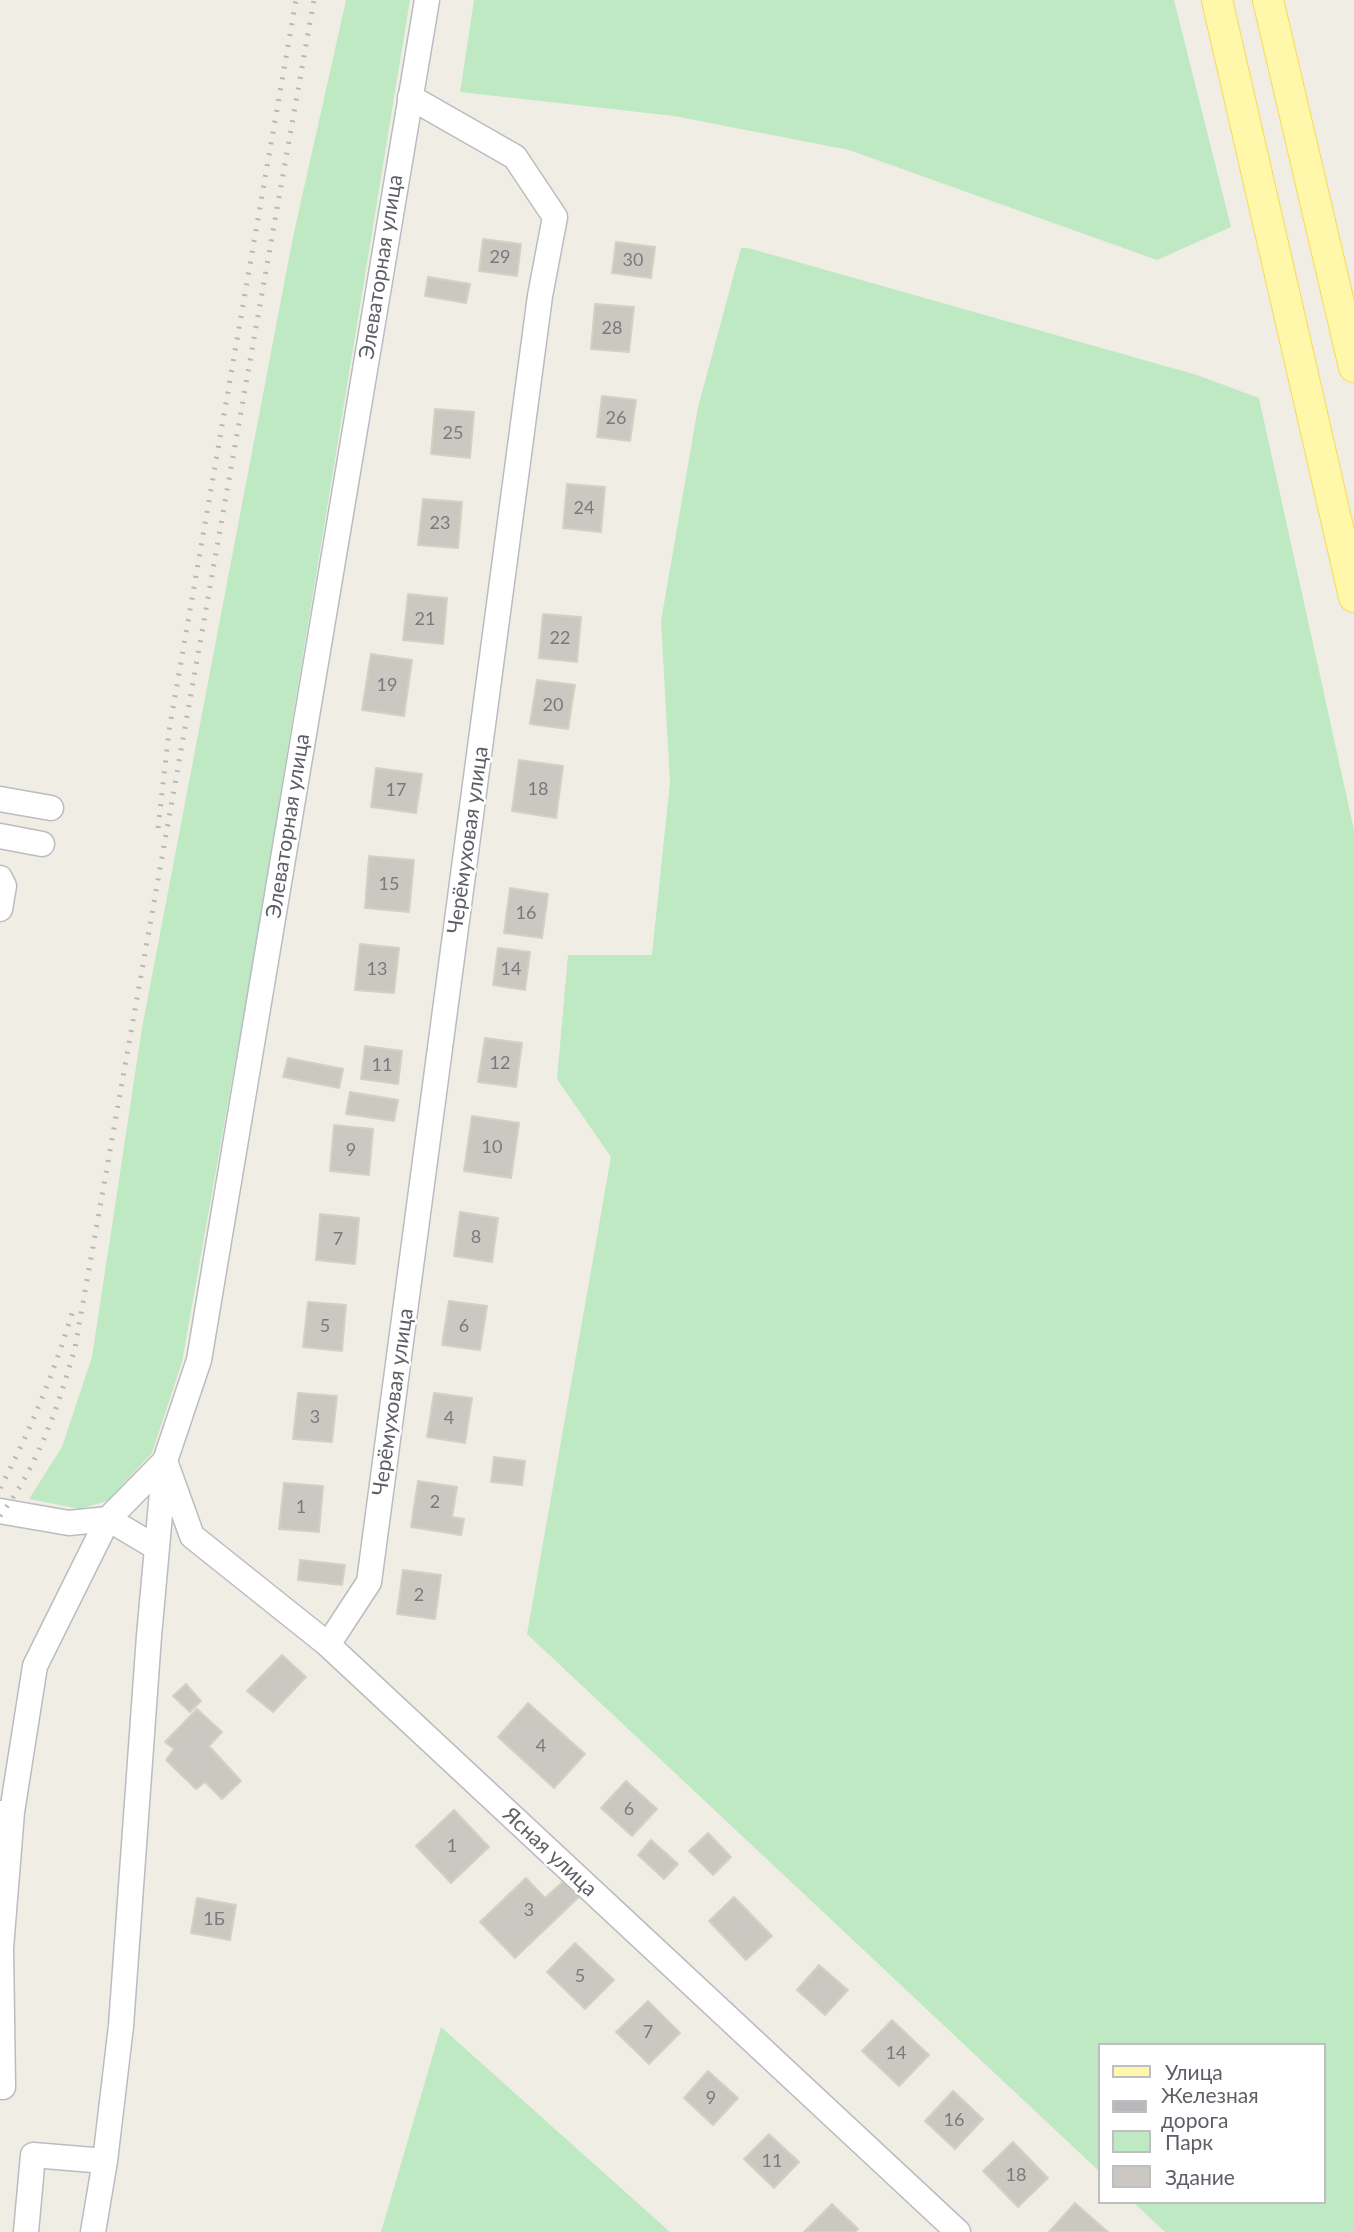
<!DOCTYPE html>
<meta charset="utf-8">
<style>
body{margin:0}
#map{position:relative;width:1354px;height:2232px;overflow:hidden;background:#f0eee4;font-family:Lato,sans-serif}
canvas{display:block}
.legend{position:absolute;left:1098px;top:2043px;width:228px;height:161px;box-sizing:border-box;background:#fff;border:2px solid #bebfc2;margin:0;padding:9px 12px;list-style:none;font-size:21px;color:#5c6066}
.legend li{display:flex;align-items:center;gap:14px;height:35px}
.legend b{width:35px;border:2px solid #bebfc2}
</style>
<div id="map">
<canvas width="1354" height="2232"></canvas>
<ul class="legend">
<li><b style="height:9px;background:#fff8aa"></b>Улица</li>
<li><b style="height:9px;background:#b7b8b9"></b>Железная дорога</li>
<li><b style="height:19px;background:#bfe9c2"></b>Парк</li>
<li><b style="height:19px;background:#cbc8c1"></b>Здание</li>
</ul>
</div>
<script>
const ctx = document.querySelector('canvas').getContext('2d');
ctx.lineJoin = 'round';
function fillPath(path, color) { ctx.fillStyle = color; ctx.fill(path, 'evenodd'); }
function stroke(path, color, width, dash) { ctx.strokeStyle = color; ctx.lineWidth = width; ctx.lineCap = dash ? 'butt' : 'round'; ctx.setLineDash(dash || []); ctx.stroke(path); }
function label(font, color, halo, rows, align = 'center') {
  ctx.font = font + ' Lato,sans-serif'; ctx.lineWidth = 5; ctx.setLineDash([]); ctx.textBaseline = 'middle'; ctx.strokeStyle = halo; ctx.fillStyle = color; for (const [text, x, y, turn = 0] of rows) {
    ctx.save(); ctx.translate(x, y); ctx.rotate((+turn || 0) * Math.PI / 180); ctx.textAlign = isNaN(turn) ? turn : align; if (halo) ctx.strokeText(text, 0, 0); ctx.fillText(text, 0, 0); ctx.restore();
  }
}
fillPath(new Path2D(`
 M 346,0 L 410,0 L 252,967 L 182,1362 L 152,1453 L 107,1501 L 80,1509 L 29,1499 L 62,1447 L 92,1357 L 142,1028 L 293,237 Z
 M 474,0 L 1174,0 L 1231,227 L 1157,260 L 849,150 L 674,116 L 460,92 Z
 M 741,248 L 748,248 L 1197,375 L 1259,398 L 1354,830 L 1354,2232 L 1165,2232 L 1133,2202 L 1324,2202 L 1324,2045 L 1100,2045 L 1100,2172 L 527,1634 L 611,1157 L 557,1079 L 568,955 L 652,955 L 670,782 L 661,621 L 698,407 Z
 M 441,2027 L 670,2232 L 381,2232 Z`), '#bfe9c2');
const building = new Path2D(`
 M 483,239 L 521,244 L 517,276 L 479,271 Z
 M 616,242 L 655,247 L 651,278 L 612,273 Z
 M 428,277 L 470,284 L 466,303 L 425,296 Z
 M 595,304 L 634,307 L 629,352 L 591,349 Z
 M 602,396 L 636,400 L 630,441 L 597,437 Z
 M 435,409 L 474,412 L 470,458 L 431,454 Z
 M 567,484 L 605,487 L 601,532 L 563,528 Z
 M 423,499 L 462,502 L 458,548 L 418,545 Z
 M 408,594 L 447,598 L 443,644 L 403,640 Z
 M 543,614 L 581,617 L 577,662 L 539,658 Z
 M 371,654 L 412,660 L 404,716 L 362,710 Z
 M 537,680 L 575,685 L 568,729 L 530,724 Z
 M 519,760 L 563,766 L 556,818 L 512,811 Z
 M 376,768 L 422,774 L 416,813 L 371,807 Z
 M 369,856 L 414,860 L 409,912 L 365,908 Z
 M 510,888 L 548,894 L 542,938 L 504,933 Z
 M 360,944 L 399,948 L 394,993 L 355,990 Z
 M 498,948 L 530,952 L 525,990 L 493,985 Z
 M 485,1038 L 522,1043 L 516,1087 L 478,1082 Z
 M 365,1046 L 402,1051 L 398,1084 L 361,1079 Z
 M 288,1058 L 343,1069 L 339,1088 L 283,1077 Z
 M 350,1092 L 398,1100 L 394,1121 L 346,1114 Z
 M 472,1116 L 519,1123 L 511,1178 L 464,1171 Z
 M 334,1125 L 373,1129 L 369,1175 L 330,1171 Z
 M 460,1212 L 498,1218 L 492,1262 L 454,1256 Z
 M 320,1214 L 359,1218 L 355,1264 L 316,1260 Z
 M 449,1301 L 487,1306 L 480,1350 L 442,1345 Z
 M 308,1302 L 346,1305 L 342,1351 L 303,1347 Z
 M 298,1393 L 337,1396 L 332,1442 L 293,1439 Z
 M 434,1393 L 472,1398 L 465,1443 L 427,1437 Z
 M 494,1457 L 525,1461 L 522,1485 L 491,1482 Z
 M 418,1481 L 457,1487 L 452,1517 L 464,1519 L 461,1535 L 411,1527 Z
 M 284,1483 L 323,1486 L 319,1532 L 279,1529 Z
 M 300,1560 L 345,1565 L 342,1585 L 298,1580 Z
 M 403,1570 L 441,1575 L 435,1619 L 397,1614 Z
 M 282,1655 L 306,1677 L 273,1712 L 247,1691 Z
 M 186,1684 L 201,1701 L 190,1712 L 173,1696 Z
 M 528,1703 L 585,1754 L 554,1788 L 498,1737 Z
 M 197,1709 L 222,1732 L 209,1746 L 241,1781 L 222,1799 L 205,1782 L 196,1789 L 166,1760 L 174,1749 L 165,1742 Z
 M 626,1781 L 657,1809 L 632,1836 L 601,1808 Z
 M 454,1810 L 489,1847 L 451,1883 L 416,1846 Z
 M 708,1833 L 731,1857 L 713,1875 L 689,1851 Z
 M 651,1840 L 678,1864 L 664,1879 L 638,1855 Z
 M 526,1878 L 545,1898 L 567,1878 L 582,1894 L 515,1958 L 480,1922 Z
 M 734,1897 L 772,1936 L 746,1960 L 709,1921 Z
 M 197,1898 L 236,1905 L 230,1940 L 191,1933 Z
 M 575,1943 L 614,1980 L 585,2009 L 547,1972 Z
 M 819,1965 L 848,1990 L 825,2015 L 797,1990 Z
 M 648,2001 L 680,2033 L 649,2064 L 616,2032 Z
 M 892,2020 L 929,2055 L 899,2086 L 862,2051 Z
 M 708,2071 L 738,2098 L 713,2125 L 684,2098 Z
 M 953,2091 L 983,2119 L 955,2149 L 925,2121 Z
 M 769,2134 L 799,2162 L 774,2188 L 744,2159 Z
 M 1013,2142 L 1048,2178 L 1018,2207 L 983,2171 Z
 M 1075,2203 L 1108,2232 L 1049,2232 Z
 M 832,2204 L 858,2229 L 855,2232 L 804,2232 Z`);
fillPath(building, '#cbc8c1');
stroke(building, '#d5d0c2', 2);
const minor = new Path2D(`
 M 0,799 L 51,808
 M 0,836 L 42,844
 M 0,878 L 4,886 L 0,909
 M 165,1461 L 192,1536 L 326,1643 L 958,2232
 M 0,1511 L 69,1523 L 108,1519 L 165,1461 L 199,1360 L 427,0
 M 326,1643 L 333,1637 L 369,1582 L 540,296 L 555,217 L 515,157 L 410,97
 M 0,1813 L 12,1812 L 35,1666 L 108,1519 L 157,1548
 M 3,2087 L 1,1948 L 12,1812
 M 26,2232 L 33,2155 L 105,2161
 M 93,2232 L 105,2161 L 121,2026 L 149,1636 L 164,1470`);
const major = new Path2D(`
 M 1217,0 L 1354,597
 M 1268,0 L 1354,367`);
stroke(minor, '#b9bcc1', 27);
stroke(major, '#fbd852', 32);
stroke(minor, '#fff', 24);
stroke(major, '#fff8aa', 30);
stroke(new Path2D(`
 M 158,828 L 169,731 L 296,0
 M 0,1488 C 31,1430 55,1370 74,1307
 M 0,1516 C 38,1466 58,1407 75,1348 L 314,0`), '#b7b8b9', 5, [2, 9]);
label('18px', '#787a7d', null, [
 ["29",500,257],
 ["30",633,260],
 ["28",612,328],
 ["26",616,418],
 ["25",453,433],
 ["24",584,508],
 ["23",440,523],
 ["21",425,619],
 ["22",560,638],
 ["19",387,685],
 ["20",553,705],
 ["18",538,789],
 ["17",396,790],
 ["15",389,884],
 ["16",526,913],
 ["13",377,969],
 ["14",511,969],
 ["12",500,1063],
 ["11",382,1065],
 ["10",492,1147],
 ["9",351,1150],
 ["8",476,1237],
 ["7",338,1239],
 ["5",325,1326],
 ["6",464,1326],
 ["3",315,1417],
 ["4",449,1418],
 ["2",435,1502],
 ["1",301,1507],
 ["2",419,1595],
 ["4",541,1746],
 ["6",629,1809],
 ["1",452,1846],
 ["3",529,1910],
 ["1Б",214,1919],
 ["5",580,1976],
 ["7",648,2032],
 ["14",896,2053],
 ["9",711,2098],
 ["16",954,2120],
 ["11",772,2161],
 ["18",1016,2175]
]);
label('21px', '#5c6066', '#fff', [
 ["Элеваторная улица",381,267,-81],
 ["Элеваторная улица",288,826,-81],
 ["Черёмуховая улица",468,840,-82],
 ["Черёмуховая улица",393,1402,-82],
 ["Ясная улица",550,1852,43]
]);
</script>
